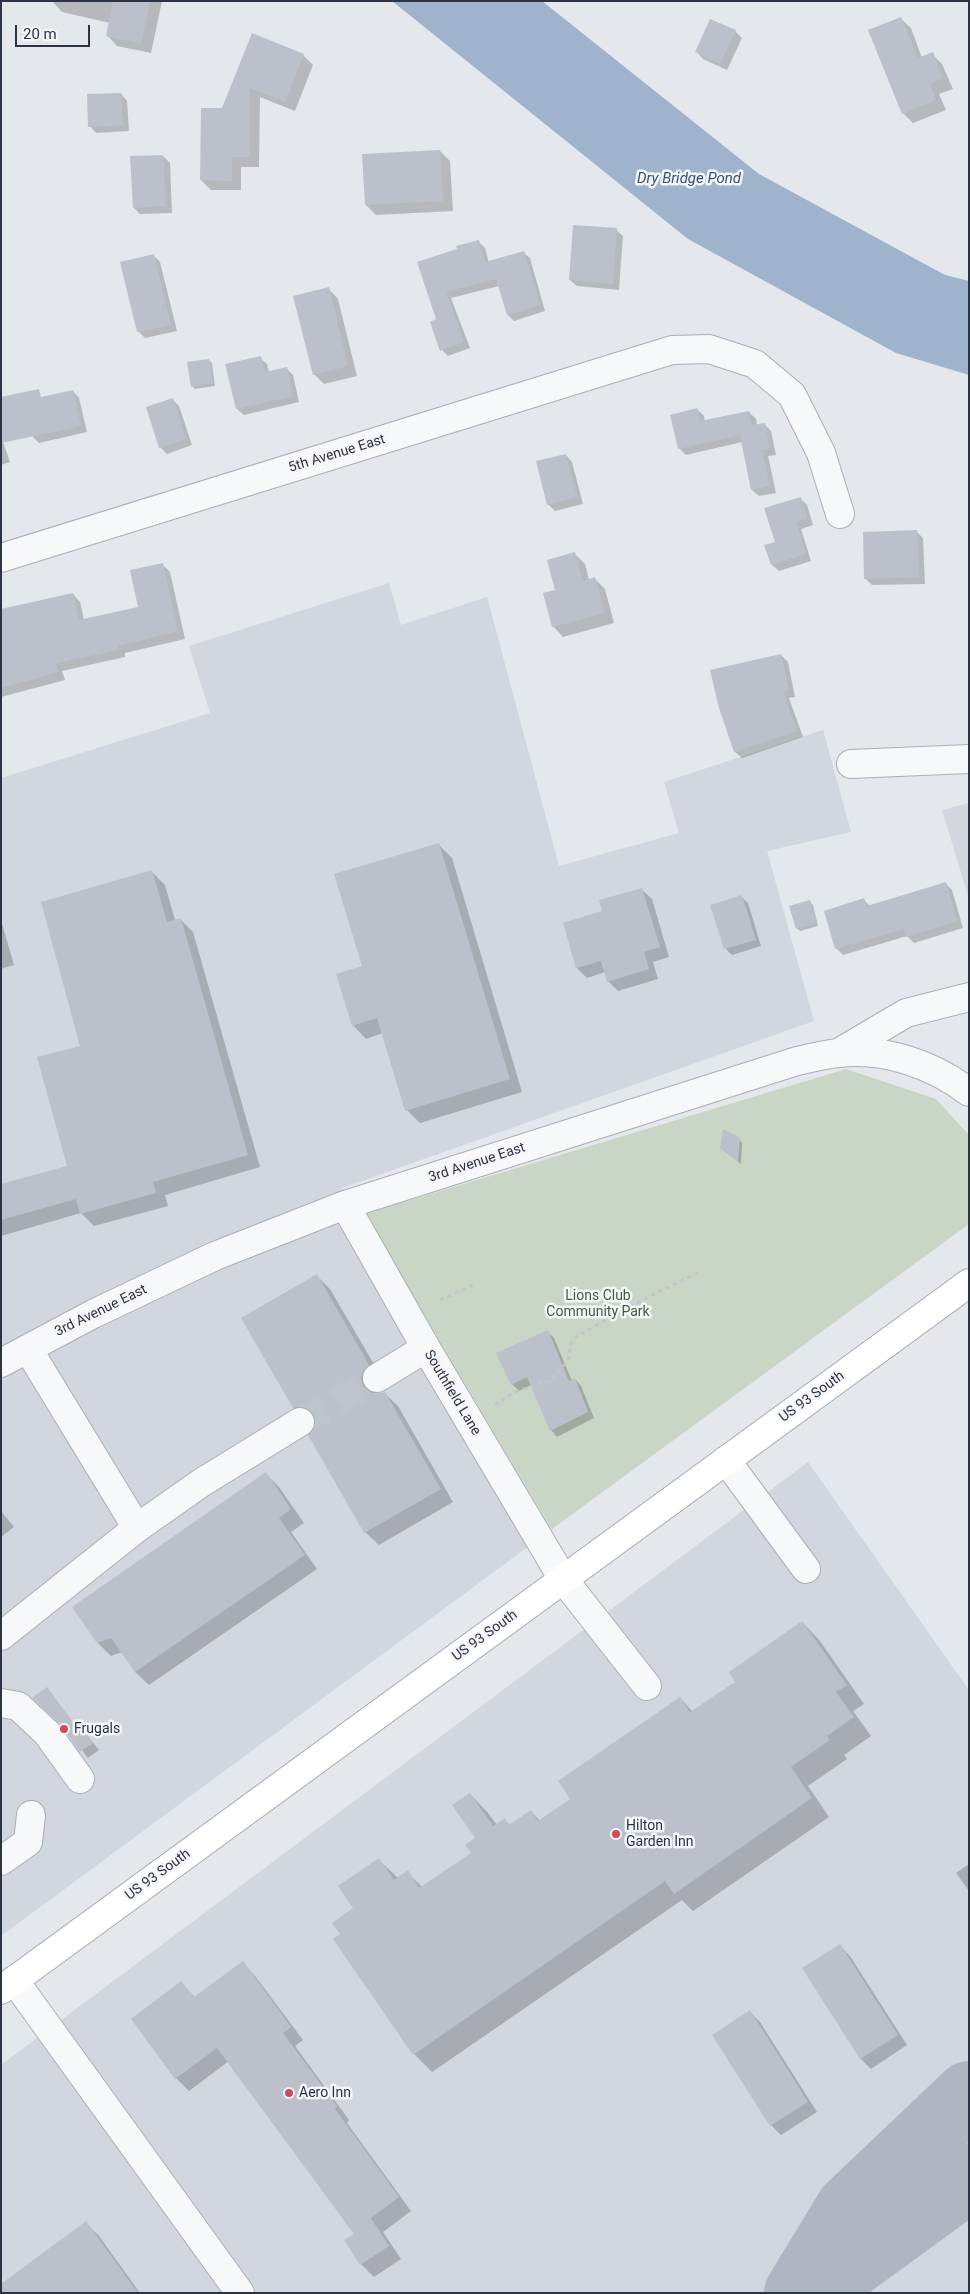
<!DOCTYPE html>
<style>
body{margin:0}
#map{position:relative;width:970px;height:2294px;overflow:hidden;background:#e4e7ec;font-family:Roboto,sans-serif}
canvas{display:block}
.frame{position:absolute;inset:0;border:2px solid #2b3445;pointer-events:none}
.scale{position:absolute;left:15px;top:25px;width:75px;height:22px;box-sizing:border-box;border:2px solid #2b3445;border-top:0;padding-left:6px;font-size:15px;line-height:18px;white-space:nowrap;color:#2b3445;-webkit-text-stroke:4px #f4f6f9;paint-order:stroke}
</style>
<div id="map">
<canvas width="970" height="2294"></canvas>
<div class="frame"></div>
<div class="scale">20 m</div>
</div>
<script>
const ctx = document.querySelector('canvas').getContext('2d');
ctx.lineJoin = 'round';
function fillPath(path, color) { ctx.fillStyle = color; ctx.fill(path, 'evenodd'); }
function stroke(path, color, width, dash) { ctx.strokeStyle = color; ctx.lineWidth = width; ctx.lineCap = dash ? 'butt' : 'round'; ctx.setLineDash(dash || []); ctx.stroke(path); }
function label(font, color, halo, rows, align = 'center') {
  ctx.font = font + ' Roboto,sans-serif'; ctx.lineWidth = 5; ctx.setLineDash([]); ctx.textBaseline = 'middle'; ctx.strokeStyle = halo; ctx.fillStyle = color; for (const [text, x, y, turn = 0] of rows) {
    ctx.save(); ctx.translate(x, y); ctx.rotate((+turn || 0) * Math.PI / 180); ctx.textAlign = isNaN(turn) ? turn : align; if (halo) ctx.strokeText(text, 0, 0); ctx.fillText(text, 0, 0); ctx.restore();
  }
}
fillPath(new Path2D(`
 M 389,583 L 401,625 L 487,597 L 559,866 L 679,833 L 664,782 L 823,730 L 851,832 L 767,851 L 814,1021 L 342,1188 L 364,1214 L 552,1529 L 1,1936 L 1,778 L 210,713 L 189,646 Z
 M 969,803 L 969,899 L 942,810 Z
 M 808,1462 L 969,1690 L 969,2293 L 1,2293 L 1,2065 Z`), '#d2d6de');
fillPath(new Path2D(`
 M 846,1069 L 936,1099 L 969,1135 L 969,1224 L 552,1529 L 364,1214 Z`), '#c9d6c5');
fillPath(new Path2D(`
 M 392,1 L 542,1 L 759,174 L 945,275 L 969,281 L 969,375 L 896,353 L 688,239 Z`), '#9fb4cc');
fillPath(new Path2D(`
 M 52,1 L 162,1 L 151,53 L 117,46 L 107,35 L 110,23 L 62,12 Z
 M 900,18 L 911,28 L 922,58 L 932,54 L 942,64 L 953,89 L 939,94 L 946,110 L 913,123 L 903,113 Z
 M 735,31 L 742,38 L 727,70 L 703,59 L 697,52 Z
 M 253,35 L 303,55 L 313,65 L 295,111 L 260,97 L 259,167 L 241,167 L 241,190 L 211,190 L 201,180 L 223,109 Z
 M 121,94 L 127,101 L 129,131 L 96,133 L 90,126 Z
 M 440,151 L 450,161 L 453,211 L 376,215 L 366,205 Z
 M 163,156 L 170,163 L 172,213 L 140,214 L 134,208 Z
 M 616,230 L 623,236 L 619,290 L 577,286 L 570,280 Z
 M 479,242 L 485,248 L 489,263 L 523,252 L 530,258 L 545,311 L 514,321 L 508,315 L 499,286 L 451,298 L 470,348 L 448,356 L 442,350 L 437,320 L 419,263 Z
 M 153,255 L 160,262 L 177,331 L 145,338 L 139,332 L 122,263 Z
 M 328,288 L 338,299 L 357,376 L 324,384 L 314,374 Z
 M 260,358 L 267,364 L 269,372 L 286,368 L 293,375 L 299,402 L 244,415 L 237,409 Z
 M 209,360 L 212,363 L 215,386 L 195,389 L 192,386 Z
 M 73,391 L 79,398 L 87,432 L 39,443 L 32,436 Z
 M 172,399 L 179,406 L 192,445 L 167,454 L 160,447 Z
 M 697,409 L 704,416 L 705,422 L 749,412 L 756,419 L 757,426 L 764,424 L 771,431 L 776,455 L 768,456 L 776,493 L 759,496 L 752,490 L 742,442 L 686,455 L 679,448 Z
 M 1,436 L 10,462 L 1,465 Z
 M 566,455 L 572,462 L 583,504 L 555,511 L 548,504 Z
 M 801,499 L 807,505 L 813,525 L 801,529 L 811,561 L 779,571 L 772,565 L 766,546 L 777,543 Z
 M 917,532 L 923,538 L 925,584 L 872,585 L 865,578 Z
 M 575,554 L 585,564 L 589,580 L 595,579 L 605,589 L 614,623 L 563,637 L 553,626 L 556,591 Z
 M 162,564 L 170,572 L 185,639 L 125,653 L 125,657 L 62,671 L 65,680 L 1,697 L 1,611 L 73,594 L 80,602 L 84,620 L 140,608 Z
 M 781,655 L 788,662 L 795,697 L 789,698 L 803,737 L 742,758 L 735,752 L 720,708 Z
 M 438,844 L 452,858 L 522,1092 L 420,1123 L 407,1110 L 383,1033 L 366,1039 L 353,1025 L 363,967 Z
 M 152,872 L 165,885 L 175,920 L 180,919 L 193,932 L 260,1167 L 165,1195 L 168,1206 L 94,1226 L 81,1213 L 1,1236 L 1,1186 L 68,1166 Z
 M 945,883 L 952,890 L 963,928 L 914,943 L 907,936 L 843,955 L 837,949 L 825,912 L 864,900 L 870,906 Z
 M 641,889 L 652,899 L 669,957 L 653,962 L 658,979 L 618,991 L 608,981 L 605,972 L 587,978 L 577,968 L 604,912 Z
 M 741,896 L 748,903 L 761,946 L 732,955 L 726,949 L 712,905 Z
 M 810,902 L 813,905 L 818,926 L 800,931 L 797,928 Z
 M 1,920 L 14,965 L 1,969 Z
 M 739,1139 L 742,1143 L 741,1164 L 724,1151 Z
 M 317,1276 L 330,1289 L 382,1378 L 376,1384 L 375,1394 L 384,1393 L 398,1406 L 453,1502 L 379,1545 L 365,1532 L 315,1430 L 316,1420 L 307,1421 L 294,1408 Z
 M 548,1332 L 554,1338 L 572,1381 L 575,1379 L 581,1386 L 594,1418 L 557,1437 L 551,1430 L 531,1385 L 519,1391 L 512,1384 L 498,1354 Z
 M 266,1474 L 279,1487 L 304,1523 L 291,1532 L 317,1569 L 149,1685 L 135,1672 L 122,1652 L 111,1656 L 98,1643 Z
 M 1,1511 L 14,1527 L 1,1537 Z
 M 802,1622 L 820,1641 L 864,1704 L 853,1711 L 871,1736 L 844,1755 L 847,1759 L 808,1786 L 829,1817 L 693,1911 L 682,1900 L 432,2072 L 414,2054 L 342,1934 L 379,1860 L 398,1878 L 407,1872 L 422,1887 L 472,1853 L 477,1838 L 470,1794 L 488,1813 L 497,1825 L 505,1820 L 511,1826 L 531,1811 L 540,1821 L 572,1799 L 680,1698 L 693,1712 L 737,1682 Z
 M 47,1689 L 79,1730 L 81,1728 L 87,1735 L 99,1750 L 88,1758 L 62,1724 Z
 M 969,1864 L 969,1891 L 956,1873 Z
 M 840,1946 L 850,1956 L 907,2045 L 871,2069 L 861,2059 L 803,1969 Z
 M 243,1963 L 255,1976 L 303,2040 L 295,2046 L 349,2120 L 347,2123 L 411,2211 L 383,2232 L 401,2259 L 374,2277 L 361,2264 L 356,2234 L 229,2061 L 189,2091 L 176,2078 L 181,1983 L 195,1997 Z
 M 750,2012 L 760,2022 L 817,2112 L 781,2135 L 771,2125 Z
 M 86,2223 L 99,2236 L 140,2293 L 1,2293 Z`), '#0003');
stroke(new Path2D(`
 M 815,2290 L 969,2178
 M 798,2293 L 849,2209 L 969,2095`), '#b0b6c1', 68);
fillPath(new Path2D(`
 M 113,1 L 150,1 L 141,44 L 106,36 Z
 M 901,17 L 918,58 L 933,52 L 943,78 L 930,84 L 936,100 L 902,114 L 868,30 Z
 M 710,19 L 736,30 L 720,64 L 695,52 Z
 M 252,33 L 304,54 L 285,102 L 250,88 L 250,157 L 232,157 L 232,181 L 200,180 L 201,108 L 222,108 Z
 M 121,93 L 123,125 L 88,127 L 87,94 Z
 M 440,150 L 443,201 L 365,205 L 362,154 Z
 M 163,155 L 166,206 L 133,208 L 130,156 Z
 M 573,225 L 617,228 L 613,284 L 569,280 Z
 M 479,240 L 485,262 L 524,251 L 540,305 L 507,315 L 496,279 L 446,292 L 464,342 L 440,351 L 430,322 L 436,319 L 417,262 L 457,249 L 456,246 Z
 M 154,254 L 171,325 L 137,332 L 120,262 Z
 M 329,287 L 348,366 L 313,375 L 293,296 Z
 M 261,356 L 265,372 L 287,367 L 293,396 L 236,409 L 225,364 Z
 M 209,359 L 213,383 L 191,387 L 187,362 Z
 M 39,389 L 41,397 L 73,390 L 81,426 L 1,443 L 1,397 Z
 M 173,398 L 186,439 L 159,448 L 146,407 Z
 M 697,408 L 700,421 L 749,411 L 752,425 L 765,423 L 770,448 L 762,450 L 770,486 L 751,490 L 740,435 L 678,449 L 670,415 Z
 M 566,454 L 577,497 L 547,505 L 536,461 Z
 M 801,497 L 807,518 L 796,522 L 806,554 L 771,565 L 764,545 L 775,542 L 764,508 Z
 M 917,530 L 919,577 L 864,579 L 863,532 Z
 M 575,552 L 583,581 L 595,577 L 605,613 L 552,627 L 543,593 L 555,590 L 547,560 Z
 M 163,563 L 178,631 L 118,646 L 119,650 L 56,663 L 58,672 L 1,688 L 1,609 L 73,593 L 79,620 L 138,607 L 130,570 Z
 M 781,654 L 789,690 L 783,692 L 797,731 L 734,752 L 719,708 L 710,670 Z
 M 439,843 L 510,1079 L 405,1111 L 377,1018 L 352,1026 L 336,974 L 362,966 L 334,874 Z
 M 152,870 L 167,922 L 181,918 L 248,1155 L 153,1182 L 156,1193 L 80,1214 L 76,1199 L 1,1220 L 1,1184 L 67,1166 L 37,1057 L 80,1046 L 41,902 Z
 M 946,882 L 957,921 L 906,937 L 904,929 L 835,949 L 824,911 L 864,898 L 867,906 Z
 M 642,888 L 660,947 L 644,952 L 649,969 L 607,982 L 601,961 L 576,968 L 563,923 L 602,911 L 599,900 Z
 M 742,895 L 756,940 L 724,949 L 710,905 Z
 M 810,900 L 816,923 L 796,929 L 789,906 Z
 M 723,1129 L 740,1138 L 738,1162 L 720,1148 Z
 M 317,1274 L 369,1365 L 363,1371 L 361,1378 L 363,1386 L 370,1392 L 377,1394 L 385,1392 L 441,1489 L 364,1533 L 308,1435 L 314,1429 L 316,1421 L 314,1414 L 307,1408 L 300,1406 L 293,1408 L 241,1318 Z
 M 548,1330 L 569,1381 L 575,1378 L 588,1412 L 550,1431 L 527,1377 L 511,1385 L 496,1353 Z
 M 266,1472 L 291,1509 L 279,1518 L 305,1555 L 135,1672 L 111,1638 L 97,1643 L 72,1607 Z
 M 802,1621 L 847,1685 L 836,1692 L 854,1717 L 827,1736 L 830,1740 L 791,1767 L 812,1798 L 674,1894 L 665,1881 L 413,2055 L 333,1939 L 340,1934 L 332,1923 L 353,1908 L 338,1886 L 379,1858 L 394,1880 L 408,1870 L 419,1888 L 471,1853 L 465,1845 L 475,1838 L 452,1805 L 470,1793 L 493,1826 L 505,1818 L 509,1825 L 531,1810 L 538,1821 L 570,1799 L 558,1781 L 680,1697 L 690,1712 L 735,1682 L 729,1672 Z
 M 47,1687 L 78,1729 L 81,1727 L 93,1743 L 80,1752 L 60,1724 L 32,1698 Z
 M 840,1944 L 898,2035 L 860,2059 L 802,1968 Z
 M 243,1961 L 291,2027 L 283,2033 L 337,2106 L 335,2109 L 399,2197 L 371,2218 L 389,2246 L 360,2265 L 344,2240 L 354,2234 L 217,2048 L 175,2079 L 131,2019 L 181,1981 L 194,1997 Z
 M 750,2010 L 808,2102 L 770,2126 L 712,2035 Z
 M 86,2221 L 138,2293 L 1,2293 L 1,2284 Z`), '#bbc0ca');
stroke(new Path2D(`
 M 300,1422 L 377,1378`), '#bfc3cb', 28, [28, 14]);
const minor = new Path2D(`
 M 1,558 L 672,350 L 709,349 L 755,364 L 792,395 L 821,453 L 840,514
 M 851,764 L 969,759
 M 840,1052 L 906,1013 L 969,997
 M 345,1205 L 426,1348 L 563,1579 L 647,1686
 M 28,1349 L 137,1528
 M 1,1363 L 93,1314 L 215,1256 L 345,1205 L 797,1061 C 811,1058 825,1054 839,1053 C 885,1048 932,1064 969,1092
 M 377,1378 L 426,1348
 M 726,1460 L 806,1569
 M 1,1636 L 137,1528 L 201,1483 L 300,1422
 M 1,1703 L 18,1706 L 47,1733 L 80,1779
 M 1,1861 L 28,1842 L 31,1815
 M 14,1980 L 240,2293`);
const major = new Path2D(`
 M 1,1990 L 969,1283`);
stroke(minor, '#a9aeb7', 30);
stroke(major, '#a3abb8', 30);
stroke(new Path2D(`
 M 440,1300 L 473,1285
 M 495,1405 L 515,1392 L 551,1380 L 568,1361 L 572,1339 L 648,1297 L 701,1271`), '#c2c5cb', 3, [4, 4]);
stroke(minor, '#f7f8fa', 28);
stroke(major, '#fff', 28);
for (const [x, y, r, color] of [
 [64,1729,5,"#d1495b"],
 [616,1834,5,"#d1495b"],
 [289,2093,5,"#d1495b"]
]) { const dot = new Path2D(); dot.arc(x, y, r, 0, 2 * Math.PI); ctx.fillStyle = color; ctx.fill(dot); stroke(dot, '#f4f6f9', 2); }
label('14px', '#2b3445', '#f4f6f9', [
 ["5th Avenue East",337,454,-17],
 ["3rd Avenue East",477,1163,-18],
 ["3rd Avenue East",101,1311,-26],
 ["Southfield Lane",452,1393,59],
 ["US 93 South",812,1397,-36],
 ["US 93 South",485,1636,-36],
 ["US 93 South",158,1875,-36]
]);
label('14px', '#3f6138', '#f4f6f9', [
 ["Lions Club",598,1296],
 ["Community Park",598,1312]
]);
label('14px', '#2b3445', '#f4f6f9', [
 ["Frugals",74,1729],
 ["Hilton",626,1826],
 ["Garden Inn",626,1842],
 ["Aero Inn",299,2093]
], 'left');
label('italic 15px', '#34527a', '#f4f6f9', [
 ["Dry Bridge Pond",689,179]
]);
</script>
